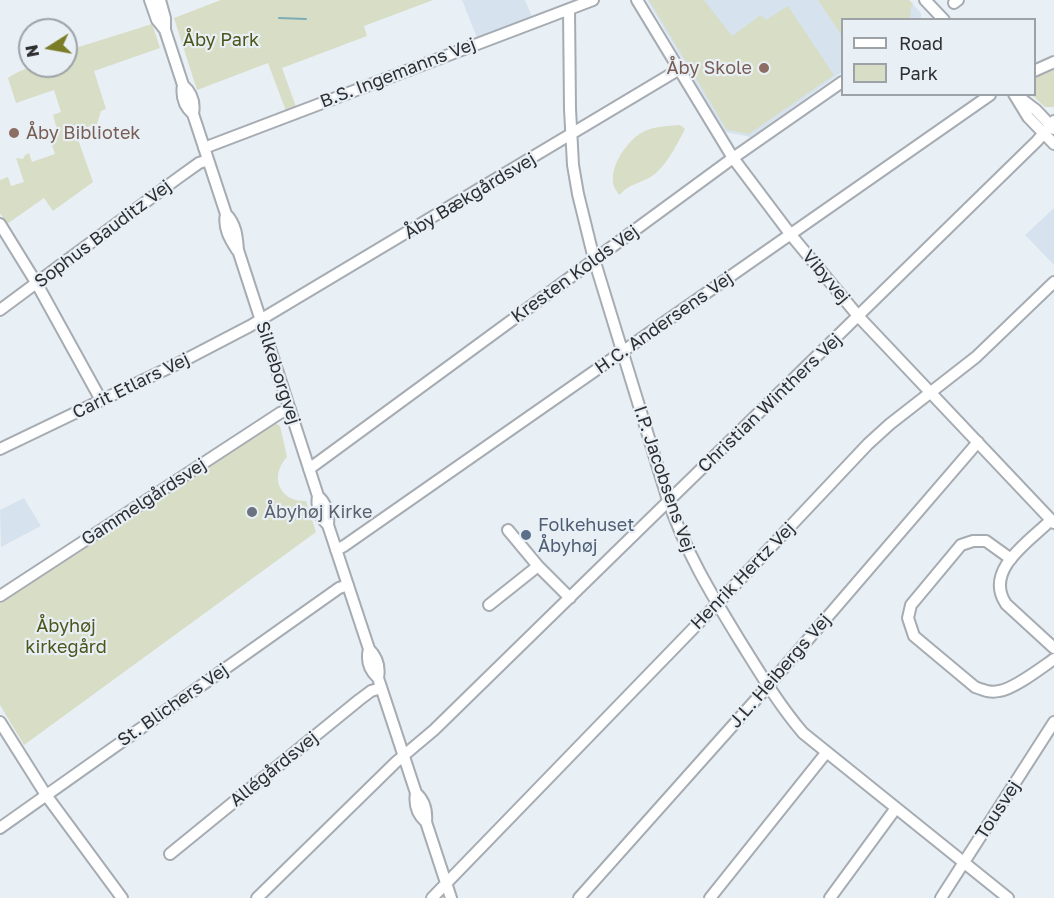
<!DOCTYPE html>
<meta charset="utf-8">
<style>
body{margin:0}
#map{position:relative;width:1054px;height:898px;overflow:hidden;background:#e8eff5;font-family:"Golos Text",sans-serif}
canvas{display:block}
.legend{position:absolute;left:841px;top:18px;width:195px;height:78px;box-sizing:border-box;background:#e8eff5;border:2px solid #9da2a7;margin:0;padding:8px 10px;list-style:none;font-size:18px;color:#2d2f32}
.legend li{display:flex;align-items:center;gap:12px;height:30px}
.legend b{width:30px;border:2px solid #9da2a7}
.north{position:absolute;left:18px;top:18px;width:60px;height:60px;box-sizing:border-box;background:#e8eff5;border:2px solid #9da2a7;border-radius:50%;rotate:259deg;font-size:16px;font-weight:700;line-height:24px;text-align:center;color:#2d2f32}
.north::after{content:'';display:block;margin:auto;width:21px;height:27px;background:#7b7d26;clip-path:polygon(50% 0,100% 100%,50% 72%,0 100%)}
</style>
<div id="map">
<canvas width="1054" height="898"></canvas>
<ul class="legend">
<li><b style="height:8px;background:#fff"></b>Road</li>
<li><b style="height:16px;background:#d8ddc5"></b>Park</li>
</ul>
<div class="north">N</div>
</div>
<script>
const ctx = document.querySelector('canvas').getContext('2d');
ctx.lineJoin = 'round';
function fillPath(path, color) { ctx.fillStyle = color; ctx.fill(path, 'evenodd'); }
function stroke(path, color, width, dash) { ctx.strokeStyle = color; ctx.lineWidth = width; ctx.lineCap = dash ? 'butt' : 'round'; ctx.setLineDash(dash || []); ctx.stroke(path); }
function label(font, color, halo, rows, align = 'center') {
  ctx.font = font + ' "Golos Text",sans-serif'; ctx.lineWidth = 4.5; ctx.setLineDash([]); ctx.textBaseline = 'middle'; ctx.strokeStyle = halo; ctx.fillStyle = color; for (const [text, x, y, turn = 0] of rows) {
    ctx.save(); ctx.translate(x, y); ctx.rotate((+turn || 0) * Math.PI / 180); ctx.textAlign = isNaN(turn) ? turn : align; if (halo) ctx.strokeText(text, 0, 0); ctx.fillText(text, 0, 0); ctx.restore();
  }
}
fillPath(new Path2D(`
 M 462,0 L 525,0 L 532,17 L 477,38 Z
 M 647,0 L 909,0 L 921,13 L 921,17 L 918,19 L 842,20 L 842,72 L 751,137 L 725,132 Z
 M 1054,208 L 1054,265 L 1025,235 Z
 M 24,498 L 41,526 L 1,547 L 0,510 Z`), '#d6e3ef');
fillPath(new Path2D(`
 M 221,0 L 433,0 L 364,26 L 367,36 L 282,68 L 296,107 L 286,111 L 268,63 L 197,90 L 174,18 Z
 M 649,0 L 704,0 L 732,36 L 761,15 L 766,20 L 788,6 L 834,75 L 749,134 L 727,130 Z
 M 818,0 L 909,0 L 913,4 L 911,8 L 910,19 L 842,20 L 842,36 Z
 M 152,24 L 160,48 L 94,71 L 106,109 L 101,111 L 97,124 L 75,131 L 93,182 L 53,211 L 44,198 L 7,224 L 0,213 L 0,180 L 8,177 L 11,186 L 24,182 L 16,158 L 23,159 L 25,155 L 29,153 L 32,162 L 55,154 L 49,136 L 58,133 L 53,115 L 61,112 L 54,90 L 16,103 L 8,78 C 28,64 42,66 66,66 L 66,51 Z
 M 1054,68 L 1054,107 L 1045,107 L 1032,95 L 1034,94 L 1035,77 Z
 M 680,125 L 685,129 C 677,144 669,161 656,173 C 646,182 627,184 620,195 C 601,178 625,141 643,132 C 654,126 668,126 680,125 Z
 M 275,423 L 280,426 L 287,457 C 269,476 279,502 306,501 L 316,532 L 24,745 L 0,705 L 0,604 Z`), '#d8ddc5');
stroke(new Path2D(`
 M 279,18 L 306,19`), '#7dadb4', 2);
const minor = new Path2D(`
 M 150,0 L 157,20 L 165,30
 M 160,0 L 165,18 L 165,30 L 183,85 C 181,97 184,106 193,114
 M 637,0 L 733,158 L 791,235 L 859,317 L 1054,523
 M 925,0 L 944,20
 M 954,3 L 958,0
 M 569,9 L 570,109 L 573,165 L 578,194 L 594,259 L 667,497 C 686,553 710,592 740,641 C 760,673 779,705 803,733 L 1008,898
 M 1034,71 L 1054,62
 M 183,85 C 192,93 195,103 193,114 L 226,214 C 236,224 237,237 238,250 L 318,496 C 327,504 329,514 328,525 L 369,649 C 377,657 380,667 378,678 L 416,793 C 425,801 427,811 426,822 L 451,898
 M 1014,94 L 1028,117 L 1054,144
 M 1019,97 L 1036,110 L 1054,129
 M 204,148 L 593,0
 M 226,214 C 223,228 230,239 237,250
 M 0,224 L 37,284 L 101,400
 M 0,310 L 178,178 L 199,163 L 208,160
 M 0,449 L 179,363 L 250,326 L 678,70
 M 309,469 L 733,158 L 842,82
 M 318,496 C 316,508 319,517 328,525
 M 1051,520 C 1030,541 983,570 1006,604 L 1054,648
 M 508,530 L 538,566 L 570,598
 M 336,550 L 344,546 L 990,95
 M 1011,559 L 986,541 L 973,541 L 961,545 L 911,605 L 908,618 L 914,636 L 975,687 C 983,690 990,693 999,691 C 1014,689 1041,668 1054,659
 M 0,596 L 280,413 L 290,409
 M 489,605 L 538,566
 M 369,649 C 366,661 369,670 378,678
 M 0,722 L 46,795 L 122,898
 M 416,793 C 414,805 417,814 426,822
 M 0,828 L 339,588 L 348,585
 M 170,854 L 359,700 L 371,691 L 381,688
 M 257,898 L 396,762 L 434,730 L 1037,141 L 1054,121
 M 432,898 L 717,604 L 868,444 L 890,424 L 976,357 L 1054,282
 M 579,898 L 768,686 L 978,442
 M 710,898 L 826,753
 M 830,898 L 896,808
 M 941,898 L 1054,722`);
stroke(minor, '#a6acb2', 14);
stroke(minor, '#fff', 10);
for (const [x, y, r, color] of [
 [764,68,6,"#8d6e63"],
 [14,133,6,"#8d6e63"],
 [252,512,6,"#6b7280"],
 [526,535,6,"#5c6f8a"]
]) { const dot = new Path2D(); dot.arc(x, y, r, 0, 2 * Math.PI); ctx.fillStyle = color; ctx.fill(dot); stroke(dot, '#e8eff5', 2); }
label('18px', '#4d561b', '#e8eff5', [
 ["Åby Park",221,40],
 ["Åbyhøj",66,626],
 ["kirkegård",66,647]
]);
label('18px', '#785e54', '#e8eff5', [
 ["Åby Skole",752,68],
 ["Åby Bibliotek",26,133,"left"]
], 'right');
label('18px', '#2d2f32', '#e8eff5', [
 ["B.S. Ingemanns Vej",398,73,-21],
 ["Åby Bækgårdsvej",470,196,-31],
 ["Sophus Bauditz Vej",103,234,-37],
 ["Kresten Kolds Vej",575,274,-36],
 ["Vibyvej",826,277,50],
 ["H.C. Andersens Vej",664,323,-35],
 ["Silkeborgvej",278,373,72],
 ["Carit Etlars Vej",131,386,-26],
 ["Christian Winthers Vej",770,403,-44],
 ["I.P. Jacobsens Vej",664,479,71],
 ["Gammelgårdsvej",144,502,-33],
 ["Henrik Hertz Vej",743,576,-46],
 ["J.L. Heibergs Vej",780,671,-49],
 ["St. Blichers Vej",173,705,-35],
 ["Allégårdsvej",274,769,-39],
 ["Tousvej",998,810,-57]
]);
label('18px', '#5b616d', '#e8eff5', [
 ["Åbyhøj Kirke",264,512]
], 'left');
label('18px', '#4e5e75', '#e8eff5', [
 ["Folkehuset",538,525],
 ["Åbyhøj",538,546]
], 'left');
</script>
